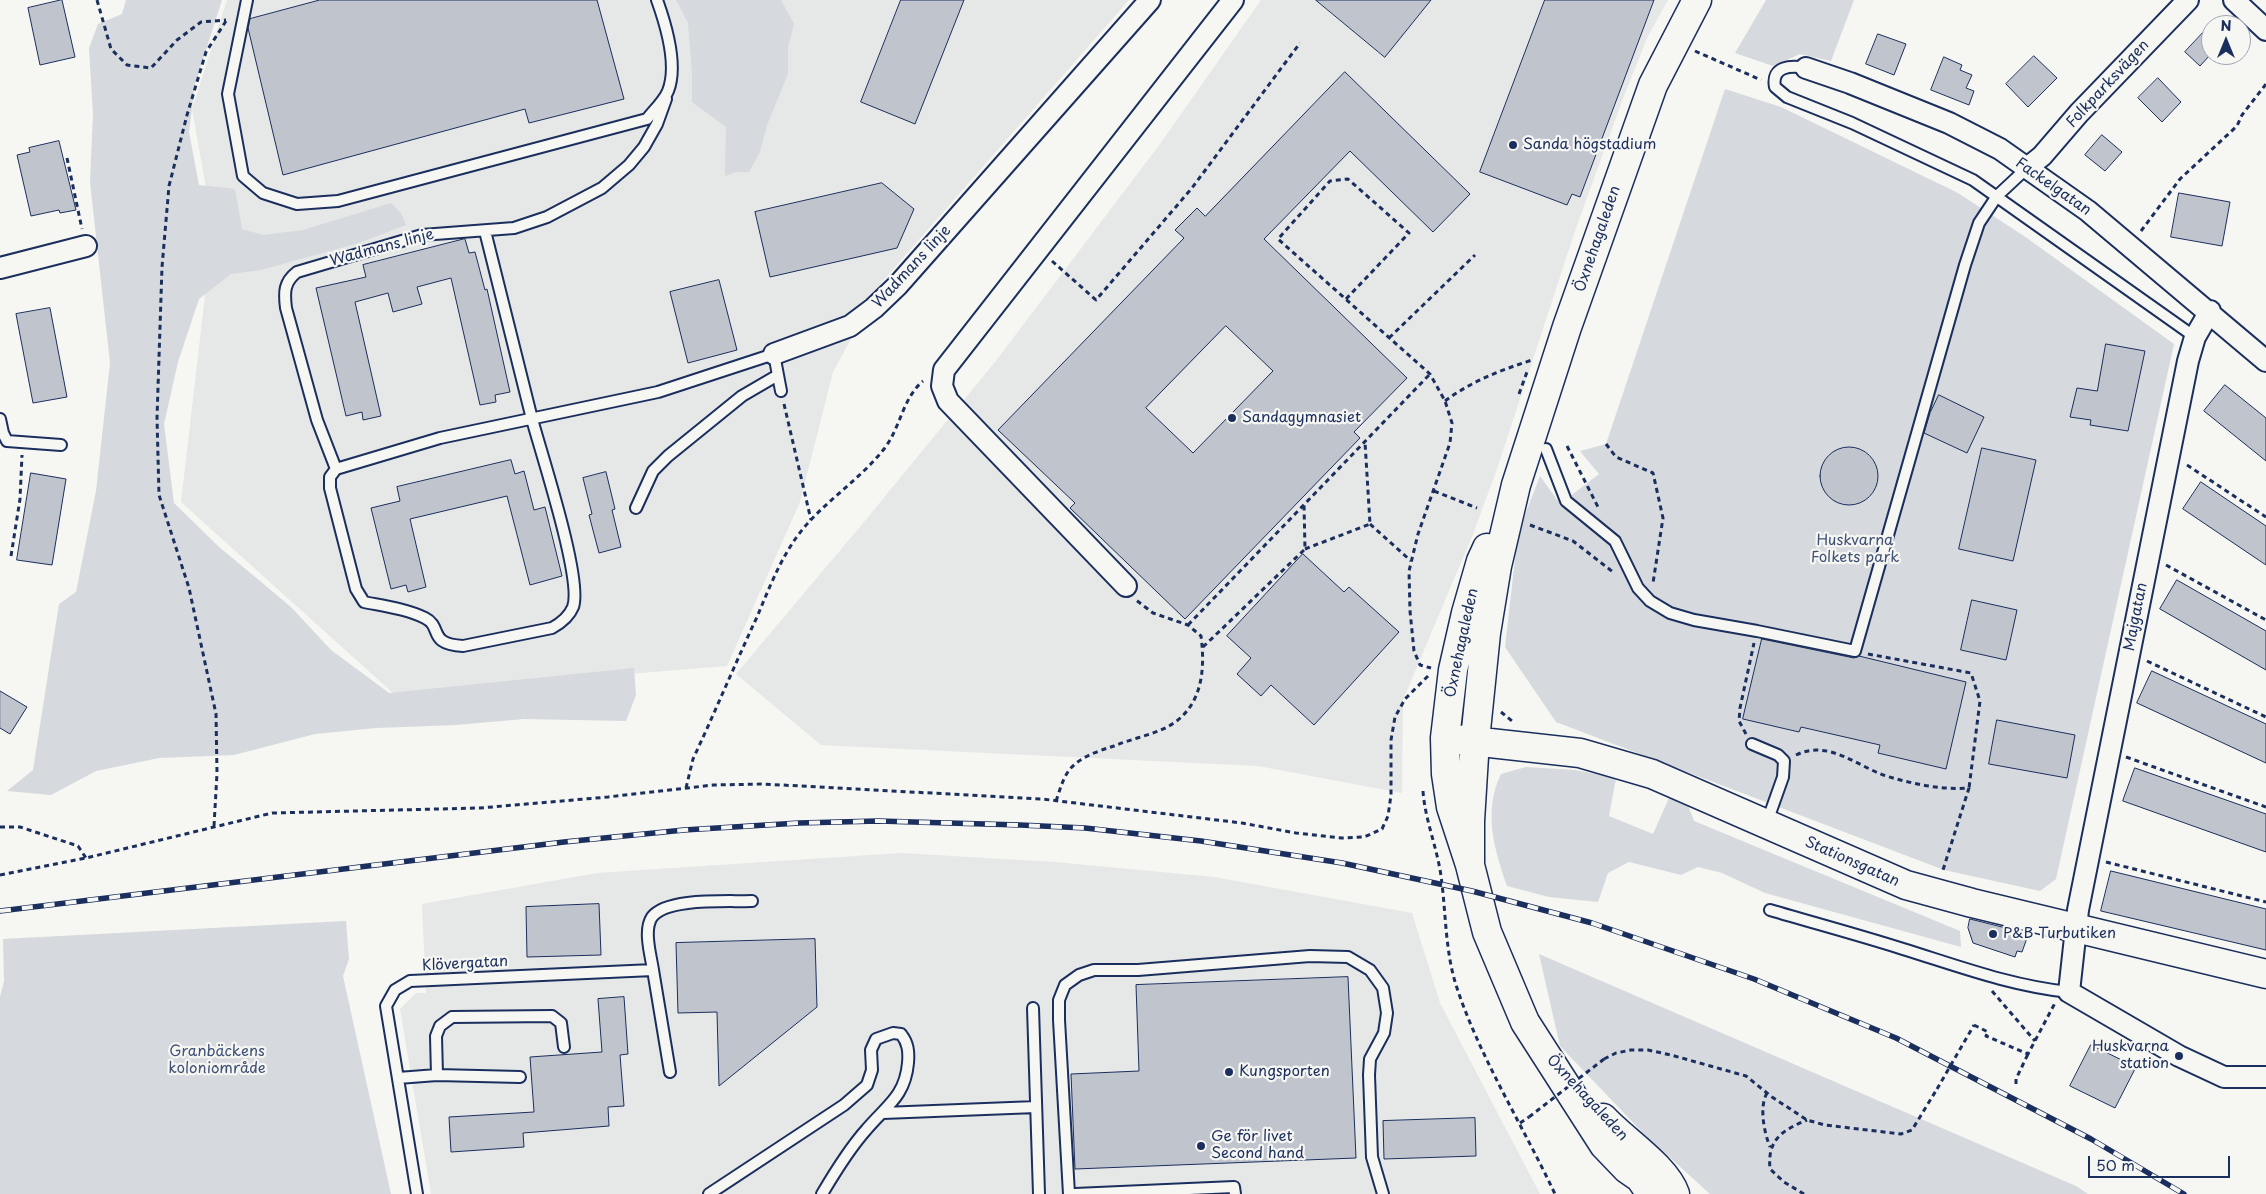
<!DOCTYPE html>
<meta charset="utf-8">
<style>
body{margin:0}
#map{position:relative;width:2266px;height:1194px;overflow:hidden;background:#f6f6f2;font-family:"Playpen Sans",sans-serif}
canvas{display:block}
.north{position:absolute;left:2201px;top:15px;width:50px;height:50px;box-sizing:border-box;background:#f6f6f2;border:1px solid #9ea6b7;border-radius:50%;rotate:0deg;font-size:14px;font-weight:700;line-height:20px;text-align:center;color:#1b2f5e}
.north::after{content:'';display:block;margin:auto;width:18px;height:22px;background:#1b2f5e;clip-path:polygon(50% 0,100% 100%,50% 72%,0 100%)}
.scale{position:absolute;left:2088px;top:1156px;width:142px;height:22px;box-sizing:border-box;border:2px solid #1b2f5e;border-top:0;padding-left:6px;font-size:15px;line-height:18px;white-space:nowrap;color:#1b2f5e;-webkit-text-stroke:4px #f6f6f2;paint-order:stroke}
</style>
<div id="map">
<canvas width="2266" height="1194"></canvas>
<div class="north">N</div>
<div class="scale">50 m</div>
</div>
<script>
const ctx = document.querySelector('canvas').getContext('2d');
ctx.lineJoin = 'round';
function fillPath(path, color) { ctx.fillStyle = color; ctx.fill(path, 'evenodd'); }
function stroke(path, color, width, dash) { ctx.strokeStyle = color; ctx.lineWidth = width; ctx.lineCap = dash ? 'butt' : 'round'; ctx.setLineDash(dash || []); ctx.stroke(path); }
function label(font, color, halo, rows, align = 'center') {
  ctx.font = font + ' "Playpen Sans",sans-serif'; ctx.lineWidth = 4.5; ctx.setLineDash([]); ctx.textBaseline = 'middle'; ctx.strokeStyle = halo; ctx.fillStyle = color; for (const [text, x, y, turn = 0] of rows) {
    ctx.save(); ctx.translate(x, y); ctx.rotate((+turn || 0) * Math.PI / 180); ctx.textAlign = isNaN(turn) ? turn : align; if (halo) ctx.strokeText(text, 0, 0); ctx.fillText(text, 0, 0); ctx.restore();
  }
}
fillPath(new Path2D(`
 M 227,0 L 1129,0 L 882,282 L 833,372 L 800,502 L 727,666 L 393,693 L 181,502 L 213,227 L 192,109 Z
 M 1261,0 L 1668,0 L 1648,36 L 1624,96 L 1576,228 L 1497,469 L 1473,534 L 1403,700 L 1402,793 L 1258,766 L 821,745 L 736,674 L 869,516 L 995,362 L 1160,144 Z
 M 901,853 L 1055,862 L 1214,877 L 1412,913 L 1440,1003 L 1540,1194 L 431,1194 L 400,1009 L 416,993 L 426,993 L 422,904 L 597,873 Z`), '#e6e7e7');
fillPath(new Path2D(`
 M 126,0 L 222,0 L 195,84 L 189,132 L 199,185 L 235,189 L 242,229 L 263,235 L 303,230 L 391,203 L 401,213 L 406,225 L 359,243 L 261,270 L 231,274 L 199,299 L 178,362 L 164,424 L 174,503 L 218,546 L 291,607 L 331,650 L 389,693 L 634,668 L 636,695 L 626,721 L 524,719 L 456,725 L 376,728 L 315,734 L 234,755 L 159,758 L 96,771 L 51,795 L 7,791 L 33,770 L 59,604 L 76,592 L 96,491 L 110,363 L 90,182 L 93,114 L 89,48 L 98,24 L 122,14 Z
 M 676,0 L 781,0 L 794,24 L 788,47 L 788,74 L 767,125 L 760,152 L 749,172 L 736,172 L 725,176 L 726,127 L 692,102 L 692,73 L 688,23 Z
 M 1766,0 L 1854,0 L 1831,61 L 1800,54 L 1773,66 L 1735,53 Z
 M 1725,89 L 1781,107 L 1958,193 L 2024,236 L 2174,344 L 2056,879 L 2040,891 L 1944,870 L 1556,722 L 1505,647 L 1518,533 L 1540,476 L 1560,504 L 1599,474 L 1580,451 L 1606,444 Z
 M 1526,767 L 1575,770 L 1616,778 L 1609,816 L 1653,834 L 1669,798 L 1687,803 L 1694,821 L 1960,931 L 1961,947 L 1765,893 L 1722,873 L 1698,867 L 1681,875 L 1629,862 L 1608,873 L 1598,902 L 1549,897 L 1507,886 C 1494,849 1483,811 1501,774 Z
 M 346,921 L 349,959 L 343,976 L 391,1194 L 0,1194 L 0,997 L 4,981 L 3,939 Z
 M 1539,954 L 2076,1186 L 2088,1194 L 1710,1194 L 1643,1133 L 1560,1046 Z`), '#d6d9dd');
const building = new Path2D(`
 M 62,0 L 75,57 L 40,65 L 28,8 Z
 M 320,0 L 597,0 L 624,99 L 529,123 L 525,109 L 283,175 L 248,28 L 250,19 Z
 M 901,0 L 964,0 L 915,124 L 861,102 Z
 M 1316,0 L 1431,0 L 1385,57 Z
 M 1545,0 L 1654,0 L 1580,197 L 1572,194 L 1567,205 L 1480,172 Z
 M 2211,24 L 2211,54 L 2200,66 L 2185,52 Z
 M 1878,34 L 1906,44 L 1894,75 L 1866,64 Z
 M 2034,56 L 2057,78 L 2028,107 L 2006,84 Z
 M 1944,57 L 1962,65 L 1960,70 L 1972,75 L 1966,88 L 1974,91 L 1969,105 L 1931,90 Z
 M 1345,72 L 1470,194 L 1433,232 L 1350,151 L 1264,239 L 1407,378 L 1354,432 L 1360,438 L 1185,619 L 1070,508 L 1075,503 L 998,430 L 1184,238 L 1175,230 L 1197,208 L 1205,216 ZM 1226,326 L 1273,371 L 1193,453 L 1146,408 Z
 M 2158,78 L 2181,102 L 2162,122 L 2138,98 Z
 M 2102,135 L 2122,152 L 2105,171 L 2085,155 Z
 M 59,141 L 76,210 L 60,213 L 59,210 L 31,216 L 17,155 L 30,152 L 29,148 Z
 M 882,183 L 914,209 L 897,248 L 770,277 L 755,212 Z
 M 2179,193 L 2230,202 L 2222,246 L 2171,237 Z
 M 465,239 L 469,253 L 475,252 L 485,290 L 487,289 L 510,392 L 495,395 L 496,402 L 480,405 L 451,278 L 417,287 L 422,304 L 393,312 L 388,293 L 355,302 L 381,416 L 363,420 L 362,412 L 346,416 L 316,288 L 366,277 L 363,265 Z
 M 719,280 L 737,350 L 688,363 L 670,292 Z
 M 50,308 L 67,397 L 33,403 L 16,314 Z
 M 2106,344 L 2145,351 L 2128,431 L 2090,425 L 2091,420 L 2070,417 L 2077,388 L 2097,391 Z
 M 2225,385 L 2266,418 L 2266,461 L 2204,411 Z
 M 1939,395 L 1984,417 L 1967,453 L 1924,433 L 1930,413 Z
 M1820 476a29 29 0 1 1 58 0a29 29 0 1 1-58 0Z
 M 1982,448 L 2036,460 L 2013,561 L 1959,549 Z
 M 511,460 L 515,474 L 524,471 L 534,510 L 545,507 L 562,576 L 530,585 L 507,496 L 410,519 L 426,587 L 408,592 L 406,585 L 391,589 L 371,508 L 400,501 L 397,487 Z
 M 606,472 L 615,509 L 612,510 L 621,547 L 599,553 L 589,515 L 592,514 L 583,478 Z
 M 31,473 L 66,479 L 52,565 L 17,560 Z
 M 2201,482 L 2266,526 L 2266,565 L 2183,509 Z
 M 1303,554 L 1344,592 L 1349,587 L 1399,632 L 1314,725 L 1271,685 L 1261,696 L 1237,674 L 1251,658 L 1227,636 Z
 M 2177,580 L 2266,631 L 2266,670 L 2160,609 Z
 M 1972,600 L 2017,610 L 2006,660 L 1961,650 Z
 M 1762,639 L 1854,658 L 1859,656 L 1966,682 L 1946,769 L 1878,753 L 1880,745 L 1801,727 L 1799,732 L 1743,719 Z
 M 2152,671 L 2266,724 L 2266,763 L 2137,703 Z
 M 0,691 L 27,707 L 10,734 L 0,728 Z
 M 1997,720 L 2075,735 L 2067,778 L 1989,764 Z
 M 2135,768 L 2266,814 L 2266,852 L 2123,801 Z
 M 2111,871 L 2266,909 L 2266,950 L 2101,911 Z
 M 599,904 L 601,955 L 527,957 L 526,907 Z
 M 1970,919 L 2006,928 L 2005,930 L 2027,938 L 2022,952 L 2017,951 L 2015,957 L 1973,943 L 1968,928 Z
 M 815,939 L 817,1007 L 719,1086 L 717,1012 L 678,1013 L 676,943 Z
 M 1348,977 L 1356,1158 L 1075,1169 L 1071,1074 L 1139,1071 L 1136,985 Z
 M 624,997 L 628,1054 L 620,1055 L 624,1106 L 608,1107 L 609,1126 L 523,1133 L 524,1147 L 451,1152 L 449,1117 L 534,1112 L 530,1057 L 602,1052 L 598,999 Z
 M 2091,1045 L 2136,1067 L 2115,1108 L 2070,1086 Z
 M 1475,1118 L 1476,1156 L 1384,1159 L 1383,1121 Z`);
fillPath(building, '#c0c4cd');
stroke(building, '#1b2f5e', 1);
const lane = new Path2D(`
 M 247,0 L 228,94 L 243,176 L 263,193 L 297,204 L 338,201 L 647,119 C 653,111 664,101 668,91 C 678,66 666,25 657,0
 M 1806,68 C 1791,65 1771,66 1775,87 L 1787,97 L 1852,123 L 1973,180 L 2195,337
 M 485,231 C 501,294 516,356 532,419 C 541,453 583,580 573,607 C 569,617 561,623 552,628 L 463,646 C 427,644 443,627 425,618 C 407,609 384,606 364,602 L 356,589 L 330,488 L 330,477 L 336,469 L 440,438 L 658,392 L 774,354 L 781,391
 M 0,419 L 3,433 L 7,441 L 61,445
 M 1546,449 L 1566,501 L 1615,541 L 1638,588 L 1650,601 L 1670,613 L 1694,620 L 1757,631 L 1855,651 L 1965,265 L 1979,223 L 1997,196 L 2027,168
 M 336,469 L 317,420 L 286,308 C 284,292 284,282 297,272 L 422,235 L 514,228 L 547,217 L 602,188 L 629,165 L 644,147 L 657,124 L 666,99
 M 636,508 L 653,471 L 668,456 L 742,396 L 778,375
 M 1752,744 L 1778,755 L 1784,761 L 1783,777 L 1767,822
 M 1770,910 C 1814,923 1859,935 1903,949 C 1958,966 2011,986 2069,992
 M 653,970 C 651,956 643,930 652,917 C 667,897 729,902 752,901
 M 1033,1008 L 1039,1194
 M 437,1075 L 520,1077
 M 398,1078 L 437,1075 L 436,1036 L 440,1026 L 452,1017 L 552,1016 L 561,1023 L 564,1047
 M 883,1113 L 1036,1107
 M 417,1194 L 386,1006 L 395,990 L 410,981 L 653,970 L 670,1072
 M 709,1194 L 844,1105 L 867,1085 L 872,1070 L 871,1050 L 876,1039 L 893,1033 L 901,1034 C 908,1043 909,1051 908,1063 C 905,1097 886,1106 866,1130 C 849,1149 835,1172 822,1194
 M 1069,1194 L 1059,1020 L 1059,1000 L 1065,985 L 1079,975 L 1094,970 L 1138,970 L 1310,956 L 1348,957 L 1370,970 L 1383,988 L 1387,1013 L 1384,1033 L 1370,1059 L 1369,1075 L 1372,1157 L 1383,1194
 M 1075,1194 L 1234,1187 L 1235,1194`);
const street = new Path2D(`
 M 2234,0 L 2266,30
 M 1806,68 L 1850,83 L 1949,123 L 2000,149 L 2088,211 L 2266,361
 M 2027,168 L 2042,156 L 2079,113 L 2188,0
 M 0,268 L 86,246
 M 2210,311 L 2195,337 L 2188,361 L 2078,910 L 2069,992 L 2179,1056 L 2224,1077 L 2266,1077
 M 774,354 L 850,326 L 874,308 L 898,285 L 1150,0
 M 1126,586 L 948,401 L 942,386 L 944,370 L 1233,0`);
const secondary = new Path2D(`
 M 1487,548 L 1481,561 L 1466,613 L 1453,670 L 1445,738 L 1446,774 L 1451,807 L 1470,865 L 1487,932 L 1525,1022 L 1604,1145 L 1627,1169 L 1640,1178 L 1651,1194
 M 1445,738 L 1580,753 L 1652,774 L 1906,885 L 1972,903 L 2266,974
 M 1470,865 L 1470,821 L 1475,740 L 1486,633 L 1497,566 L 1516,485 L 1567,327 L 1653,85 L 1697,0
 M 1603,1118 C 1623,1140 1666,1167 1675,1194`);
stroke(lane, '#1b2f5e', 14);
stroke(street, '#1b2f5e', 24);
stroke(secondary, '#1b2f5e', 31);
stroke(new Path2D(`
 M 97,0 L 111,49 L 127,65 L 151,68 L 177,40 L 201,22 L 226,20
 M 1695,51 L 1761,80
 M 67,158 L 82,229
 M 2141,231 L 2180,179 L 2237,126 L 2242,115 L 2266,84
 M 1052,261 L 1096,300 L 1192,188 L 1300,43
 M 1346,299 L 1409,233 L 1348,179 L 1330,181 L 1278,239 L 1430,374 L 1445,401 L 1452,423 L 1450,443 L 1418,534 L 1409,571 L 1410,611 L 1414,651 L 1420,665 L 1431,668
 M 1389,338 L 1475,255
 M 1519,394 L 1527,372
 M 1445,401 C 1472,381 1501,370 1532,360
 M 784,404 L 811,520
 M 1606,444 L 1616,457 L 1653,473 L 1663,518 L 1653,583
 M 1567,446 L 1598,507
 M 2187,465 L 2266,517
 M 1434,491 L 1477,508
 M 1370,524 L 1411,561
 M 1530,525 L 1573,541 L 1613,572
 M 1305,549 L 1370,524 L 1365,442
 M 11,556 L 20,499 L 22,455
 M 2166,565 L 2266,620
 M 1188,625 L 1430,374
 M 1203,647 L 1305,549 L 1304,505
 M 1868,654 L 1971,673 L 1980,701 L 1969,788
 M 2147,661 L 2266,717
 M 1501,712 L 1512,721
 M 1746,734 L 1739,721 L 1740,708 L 1754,643
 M 1796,755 C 1831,738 1860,770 1893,778 C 1918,785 1943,790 1969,788 L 1942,873
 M 2126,757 L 2266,807
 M 686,788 L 693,759 C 715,712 735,664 757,617 C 768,591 779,562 796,538 C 820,504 858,482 884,449 C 901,427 902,399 923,381
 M 1423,791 C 1425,820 1437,847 1441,876 C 1446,912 1445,950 1456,985 C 1479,1056 1523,1126 1555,1194
 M 1056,801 C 1061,787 1064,773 1075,764 C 1086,755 1101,750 1114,746 C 1129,740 1146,736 1161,730 C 1201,713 1206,674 1201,636 L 1188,625 L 1153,613 L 1136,600
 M 214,826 L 217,773 L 216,714 L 189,588 L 159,495 L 157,418 L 162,267 L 169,186 L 187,115 L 206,52 L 228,18
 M 0,827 L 20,827 L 78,846 L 86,858
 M 2106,862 L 2266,902
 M 0,875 L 86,858 L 272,813 L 480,808 L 608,797 L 713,785 L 763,784 L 1042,799 L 1242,823 L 1296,833 L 1342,838 L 1364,837 L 1382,829 L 1388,816 L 1391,795 L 1391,740 L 1395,717 L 1405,699 L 1429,675
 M 1992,991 L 2035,1041
 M 1974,1025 L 1988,1032 L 1986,1036 L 2028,1054 L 2055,1003
 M 1604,1059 L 1616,1053 L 1631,1050 L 1648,1050 L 1671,1055 L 1746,1076 L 1772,1097 L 1807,1120 L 1825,1125 L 1901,1134 L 1912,1130 L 1937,1089
 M 2016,1084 L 2016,1079 L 2028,1054
 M 1767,1093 C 1759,1107 1764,1132 1770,1147
 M 1520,1123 L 1529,1117
 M 1804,1194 L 1784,1182 L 1770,1169 C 1767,1139 1783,1130 1807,1120`), '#1b2f5e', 3, [5, 4]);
stroke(lane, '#f6f6f2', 10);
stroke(street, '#f6f6f2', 20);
stroke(secondary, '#f6f6f2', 28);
const rail = new Path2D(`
 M 0,911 L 564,842 L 684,830 L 799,823 L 878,821 L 1020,825 L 1085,828 L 1201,841 L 1342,863 L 1472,891 L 1592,923 L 1754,979 L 1896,1038 L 2091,1139 L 2184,1194`);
stroke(rail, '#1b2f5e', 5.5);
stroke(rail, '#f6f6f2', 4, [11]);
stroke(new Path2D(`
 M 1937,1089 L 1974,1025
 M 1529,1117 L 1604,1059`), '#1b2f5e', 3, [5, 4]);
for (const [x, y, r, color] of [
 [1513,145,5,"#1b2f5e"],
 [1232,418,5,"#1b2f5e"],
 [1993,934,5,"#1b2f5e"],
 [2179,1056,5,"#1b2f5e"],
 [1229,1072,5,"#1b2f5e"],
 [1201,1146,5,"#1b2f5e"]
]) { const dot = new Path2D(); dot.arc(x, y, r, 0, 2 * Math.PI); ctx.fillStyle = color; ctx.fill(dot); stroke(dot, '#f6f6f2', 2); }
label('15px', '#1b2f5e', '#f6f6f2', [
 ["Folkparksvägen",2108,84,-47],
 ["Fackelgatan",2053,187,35],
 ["Öxnehagaleden",1598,239,-71],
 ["Wadmans linje",382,248,-15],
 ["Wadmans linje",912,267,-47],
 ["Majgatan",2136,617,-79],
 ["Öxnehagaleden",1462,643,-78],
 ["Stationsgatan",1852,862,24],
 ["Klövergatan",465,964,-3],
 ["Öxnehagaleden",1587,1098,47]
]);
label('15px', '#1b2f5e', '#f6f6f2', [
 ["Sanda högstadium",1523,145],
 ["Sandagymnasiet",1242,418],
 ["P&B Turbutiken",2003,934],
 ["Huskvarna",2169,1047,"right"],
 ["station",2169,1064,"right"],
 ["Kungsporten",1239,1072],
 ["Ge för livet",1211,1137],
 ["Second hand",1211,1154]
], 'left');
label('15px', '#405177', '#f6f6f2', [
 ["Huskvarna",1855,541],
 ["Folkets park",1855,558],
 ["Granbäckens",217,1052],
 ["koloniområde",217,1069]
]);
</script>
